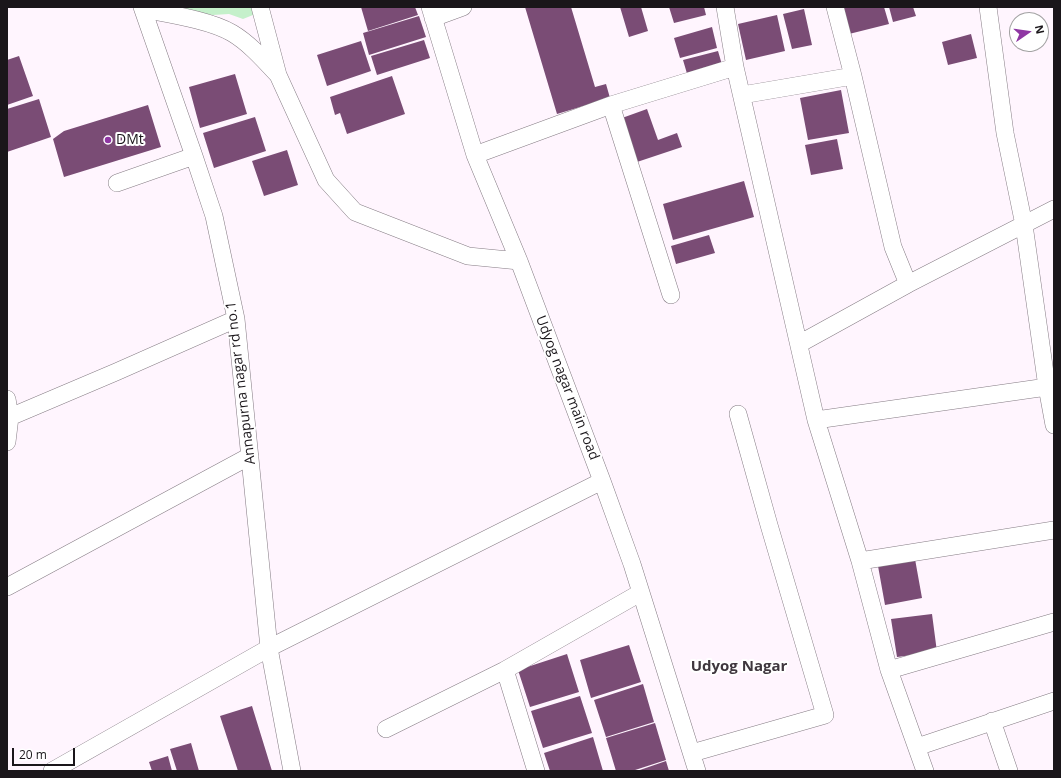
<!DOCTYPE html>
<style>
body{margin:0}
#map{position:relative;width:1061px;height:778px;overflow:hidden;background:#fff5fe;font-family:"Open Sans",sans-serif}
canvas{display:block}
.frame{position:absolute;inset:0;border:8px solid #1a161a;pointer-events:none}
.north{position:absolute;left:1009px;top:12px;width:40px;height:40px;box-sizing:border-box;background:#fff;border:1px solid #a3a2a3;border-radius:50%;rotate:77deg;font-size:11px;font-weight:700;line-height:16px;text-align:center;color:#1a161a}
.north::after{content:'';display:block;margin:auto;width:14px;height:18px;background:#8f37a3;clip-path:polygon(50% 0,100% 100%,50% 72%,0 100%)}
.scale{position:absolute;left:12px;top:748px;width:63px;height:18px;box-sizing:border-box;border:2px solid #1a161a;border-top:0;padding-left:5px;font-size:12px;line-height:14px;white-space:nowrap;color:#1a161a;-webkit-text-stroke:3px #fff;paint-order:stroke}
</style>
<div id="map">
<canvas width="1061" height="778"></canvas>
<div class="frame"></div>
<div class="north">N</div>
<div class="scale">20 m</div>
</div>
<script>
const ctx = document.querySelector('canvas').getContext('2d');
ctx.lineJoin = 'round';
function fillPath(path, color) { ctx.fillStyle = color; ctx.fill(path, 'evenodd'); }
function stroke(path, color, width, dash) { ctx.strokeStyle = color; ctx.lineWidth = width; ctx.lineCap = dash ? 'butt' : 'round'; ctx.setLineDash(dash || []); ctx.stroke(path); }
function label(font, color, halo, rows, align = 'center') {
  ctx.font = font + ' "Open Sans",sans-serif'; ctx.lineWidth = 4; ctx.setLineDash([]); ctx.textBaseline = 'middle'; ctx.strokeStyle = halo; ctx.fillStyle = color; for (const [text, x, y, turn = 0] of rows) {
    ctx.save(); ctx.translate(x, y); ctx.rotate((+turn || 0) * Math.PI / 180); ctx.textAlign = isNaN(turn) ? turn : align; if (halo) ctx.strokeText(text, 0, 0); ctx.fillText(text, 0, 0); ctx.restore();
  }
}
fillPath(new Path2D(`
 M 176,7 L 258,7 L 253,15 L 243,19 L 229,14 L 213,15 L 195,13 Z`), '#c5f0cb');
fillPath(new Path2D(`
 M 361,7 L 415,7 L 418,15 L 368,31 Z
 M 525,7 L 571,7 L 595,87 L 606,84 L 610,98 L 557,114 Z
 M 620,7 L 641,7 L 648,31 L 629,37 Z
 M 669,7 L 704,7 L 706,15 L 674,23 Z
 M 842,7 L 884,7 L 889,24 L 849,34 Z
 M 889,7 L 913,7 L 916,16 L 893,22 Z
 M 804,9 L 812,45 L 792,49 L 783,14 Z
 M 777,15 L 785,51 L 746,60 L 738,24 Z
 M 419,16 L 426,37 L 369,55 L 363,33 Z
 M 712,27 L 717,48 L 680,58 L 674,38 Z
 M 971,34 L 977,58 L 948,65 L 942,42 Z
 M 424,40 L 430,58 L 377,75 L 371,56 Z
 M 361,41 L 371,71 L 327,86 L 317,55 Z
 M 718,51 L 723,68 L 688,77 L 683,60 Z
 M 19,56 L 33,96 L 7,105 L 7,60 Z
 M 235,74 L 247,114 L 200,128 L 189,87 Z
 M 392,76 L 405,114 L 347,134 L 340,113 L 335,115 L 330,97 Z
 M 841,90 L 849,133 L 808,140 L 800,98 Z
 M 39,99 L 51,137 L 7,152 L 7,109 Z
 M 148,105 L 161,147 L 64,177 L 53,139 L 64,131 Z
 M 647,109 L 658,140 L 677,133 L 682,147 L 637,162 L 622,118 Z
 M 255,117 L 266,151 L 214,168 L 203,133 Z
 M 837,139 L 843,169 L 811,175 L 805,145 Z
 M 287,150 L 298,185 L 264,196 L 252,161 Z
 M 744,181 L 754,217 L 673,240 L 663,204 Z
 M 709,235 L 715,253 L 676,264 L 671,246 Z
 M 915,559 L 922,598 L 885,605 L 878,566 Z
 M 932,614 L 937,652 L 897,657 L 891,619 Z
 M 629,645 L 641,682 L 591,698 L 580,660 Z
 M 567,654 L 579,692 L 530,707 L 518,670 Z
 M 643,684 L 654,722 L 606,737 L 594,700 Z
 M 580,696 L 592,733 L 543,748 L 531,711 Z
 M 252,706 L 272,771 L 238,771 L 220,716 Z
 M 655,723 L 666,760 L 632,771 L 616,771 L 606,738 Z
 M 593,737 L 603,771 L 550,771 L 544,753 Z
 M 191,743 L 199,771 L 177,771 L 170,749 Z
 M 168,756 L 172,771 L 152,771 L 149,762 Z
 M 666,761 L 669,771 L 637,771 Z`), '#7a4c75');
const street = new Path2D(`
 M 142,7 L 194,156 L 214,216 L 236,319 L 269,648 L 292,771
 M 260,7 L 278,75 L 326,180 L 355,212 L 468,256 L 519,261
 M 430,7 L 475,155 L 519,261 L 602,481 L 632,564 L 697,771
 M 725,7 L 735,67 L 816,420 L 1054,386
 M 835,7 L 853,76 L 893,247 L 908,284 L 1054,209
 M 988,7 L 1005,133 L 1024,225 L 1047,387 L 1054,425
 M 143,9 C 168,14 210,20 232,33 C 249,43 264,60 277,74
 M 433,18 L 463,7
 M 742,95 L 853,76
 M 611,105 L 671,295
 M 475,155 L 611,105 L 735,67
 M 117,183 L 194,156
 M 799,344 L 908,284
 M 7,399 L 10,417 L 7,442
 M 10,417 L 116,372 L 236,319
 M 816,420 L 860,561 L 889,670 L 925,771
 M 860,561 L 1054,530
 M 7,587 L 250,456
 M 889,670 L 1054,622
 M 992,721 L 1009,771
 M 386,729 L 505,670
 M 917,747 L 1054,701
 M 692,753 L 825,715 L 769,525 L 738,414
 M 52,771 L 269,648 L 602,481
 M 536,771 L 505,670 L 640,593`);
stroke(street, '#857c84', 18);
stroke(street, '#fff', 17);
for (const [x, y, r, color] of [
 [108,140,4,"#8f37a3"]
]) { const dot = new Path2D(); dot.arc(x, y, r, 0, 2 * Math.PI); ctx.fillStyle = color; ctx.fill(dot); stroke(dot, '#fff', 1.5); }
label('14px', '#1a161a', '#fff', [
 ["DMt",116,140]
], 'left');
label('14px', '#1a161a', '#fff', [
 ["Annapurna nagar rd no.1",241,383,-97],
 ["Udyog nagar main road",567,388,69]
]);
label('bold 15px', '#3f373e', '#fff', [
 ["Udyog Nagar",739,667]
]);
</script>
